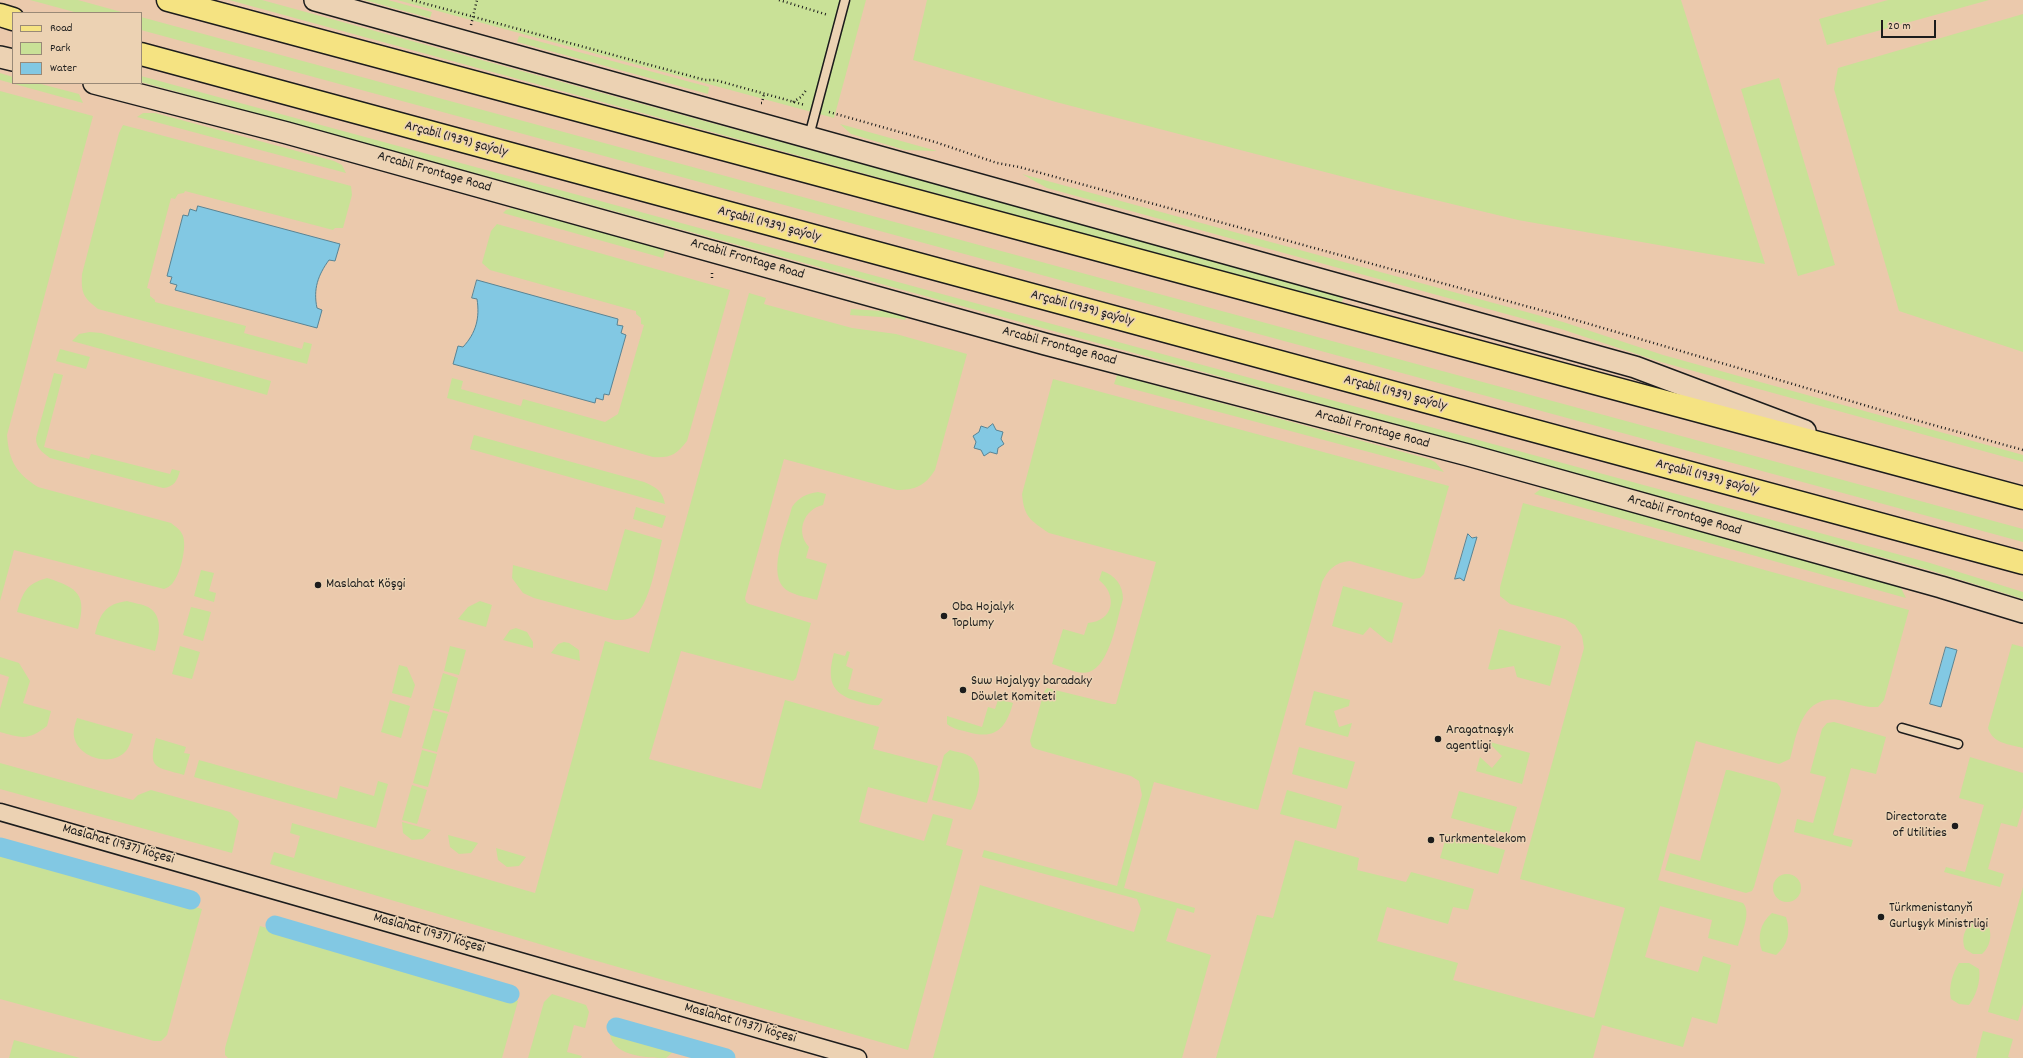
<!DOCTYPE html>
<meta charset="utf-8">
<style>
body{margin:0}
#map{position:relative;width:2023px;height:1058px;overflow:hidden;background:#ebc9ac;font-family:Dekko,sans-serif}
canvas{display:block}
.legend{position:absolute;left:12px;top:12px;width:130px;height:72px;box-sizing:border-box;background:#ecd2b3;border:1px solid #998977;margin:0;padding:5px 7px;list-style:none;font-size:12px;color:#1c1c1c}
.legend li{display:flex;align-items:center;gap:8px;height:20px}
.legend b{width:20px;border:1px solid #998977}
.scale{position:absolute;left:1881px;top:20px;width:55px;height:18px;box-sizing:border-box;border:2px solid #1c1c1c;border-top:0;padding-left:5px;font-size:12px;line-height:14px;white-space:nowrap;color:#1c1c1c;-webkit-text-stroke:3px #ecd2b3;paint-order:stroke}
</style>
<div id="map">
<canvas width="2023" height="1058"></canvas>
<ul class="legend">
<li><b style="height:5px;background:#f5e382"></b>Road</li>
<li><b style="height:11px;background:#c9e197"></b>Park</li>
<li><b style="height:11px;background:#82c8e3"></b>Water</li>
</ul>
<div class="scale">20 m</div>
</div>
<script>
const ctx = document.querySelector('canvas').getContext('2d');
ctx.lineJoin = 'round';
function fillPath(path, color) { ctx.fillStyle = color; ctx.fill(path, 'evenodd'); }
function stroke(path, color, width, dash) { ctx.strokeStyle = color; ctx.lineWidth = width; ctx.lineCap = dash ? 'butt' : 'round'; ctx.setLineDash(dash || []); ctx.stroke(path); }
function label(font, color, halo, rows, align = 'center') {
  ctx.font = font + ' Dekko,sans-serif'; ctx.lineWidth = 3; ctx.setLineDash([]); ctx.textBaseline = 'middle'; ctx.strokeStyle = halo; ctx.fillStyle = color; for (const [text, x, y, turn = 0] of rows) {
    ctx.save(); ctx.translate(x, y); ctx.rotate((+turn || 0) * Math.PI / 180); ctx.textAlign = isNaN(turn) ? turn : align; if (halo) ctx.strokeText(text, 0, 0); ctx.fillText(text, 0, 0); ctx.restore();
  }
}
fillPath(new Path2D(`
 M 30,0 L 78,0 L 125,13 L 78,13 Z
 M 229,0 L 262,0 L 1344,296 L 1341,304 Z
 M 364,0 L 388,0 L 432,12 L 430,18 Z
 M 397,0 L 866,0 L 834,118 Z
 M 927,0 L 1681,0 L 1765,264 L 1518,220 L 1394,190 L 1056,102 L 913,60 Z
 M 1888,0 L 1989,0 L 1827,45 L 1819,19 Z
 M 2023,14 L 2023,352 L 1899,311 L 1834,89 L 1838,68 Z
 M 141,17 L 2023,529 L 2023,542 L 141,30 Z
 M 519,36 L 709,87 L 708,94 L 517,42 Z
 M 0,73 L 13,77 L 13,83 L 37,83 L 79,94 L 83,103 L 0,80 Z
 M 141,76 L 1930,563 L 2023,592 L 2023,599 L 1929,570 L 141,82 Z
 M 1779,78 L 1835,265 L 1798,276 L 1741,89 Z
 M 0,91 L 93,116 L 7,435 C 9,461 16,473 38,487 L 171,523 C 176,527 181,530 183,536 C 187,548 180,575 172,584 C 170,586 167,588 164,589 L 14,550 L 0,601 Z
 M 143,113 L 155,113 L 334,161 L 342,165 L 346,173 L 137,117 Z
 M 840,124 L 937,151 L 905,150 L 851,134 Z
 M 123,125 L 351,186 L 352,195 L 343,228 L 335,228 L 333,230 L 185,191 L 184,193 L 178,194 L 175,199 L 171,198 L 147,288 L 150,289 L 150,296 L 155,300 L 155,302 L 246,326 L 244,333 L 302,349 L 304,342 L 312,344 L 307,364 L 98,309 C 83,297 81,293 82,274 L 119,133 Z
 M 1022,174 L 1563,322 L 1663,355 L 2023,455 L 2023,462 L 1661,362 L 1561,329 L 1047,188 Z
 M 512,208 L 665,250 L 663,258 L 503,213 L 506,210 Z
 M 497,224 L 730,290 L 687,441 C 676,455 671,458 653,457 L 447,398 L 452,378 L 463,381 L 461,389 L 521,406 L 523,399 L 605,422 L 618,414 L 644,325 L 641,324 L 641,318 L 636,314 L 636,311 L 490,270 L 482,263 L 491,231 Z
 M 749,293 L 766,298 L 764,304 L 852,328 L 896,334 L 967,354 L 935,470 C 925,486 915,490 897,490 L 784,459 L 745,598 L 746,602 L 749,604 L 811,623 L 796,678 L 793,681 L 681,651 L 649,759 L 761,789 L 785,700 L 879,727 L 873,749 L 938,766 L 927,803 L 868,787 L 859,822 L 924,841 L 933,814 L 953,819 L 946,845 L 963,850 L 908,1050 L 590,959 L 270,864 L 274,852 L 294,858 L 300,836 L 290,833 L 292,823 L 535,893 L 605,641 L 649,653 Z
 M 851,309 L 897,312 L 907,315 L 905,320 L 896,318 L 850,315 Z
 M 90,332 L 101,333 L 271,381 L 267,395 L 72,341 L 79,334 Z
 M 60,349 L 90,357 L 86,369 L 56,361 Z
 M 54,373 L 63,375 L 44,447 L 89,459 L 91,454 L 170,474 L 172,469 L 180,471 C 177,481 174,487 163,488 L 50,458 C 42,452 36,448 36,438 Z
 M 1117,375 L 1429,459 L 1435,462 L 1444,472 L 1114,384 Z
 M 1053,379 L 1449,486 L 1424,574 L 1420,578 L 1413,579 L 1350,561 C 1335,562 1328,570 1322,582 L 1258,810 L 1154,782 L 1124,888 L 1195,908 L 1194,913 L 1177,908 L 1166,941 L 1211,955 L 1182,1058 L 933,1058 L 980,885 L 1134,932 L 1141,909 L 1137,899 L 982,857 L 984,850 L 1117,886 L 1142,795 L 1139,781 L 1131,776 L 1036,749 L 1032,747 L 1030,741 L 1044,692 L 1047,688 L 1112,704 L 1116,704 L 1156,562 L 1049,533 C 1030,520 1024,517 1022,494 Z
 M 474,435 L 644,482 C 657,488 662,490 665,504 L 470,449 Z
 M 1542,488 L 1549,488 L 1895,585 L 1901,588 L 1906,598 L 1534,494 Z
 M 818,492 L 826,494 L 823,505 C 804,509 795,532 809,547 L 806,558 L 827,564 L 817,600 C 807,597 790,595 783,587 C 768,569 787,527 792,507 C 799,497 806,494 818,492 Z
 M 1523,503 L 1909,610 L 1884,700 L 1878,707 C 1864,708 1852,702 1839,700 C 1802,695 1797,733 1790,759 L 1779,764 L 1696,741 L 1658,880 L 1743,903 C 1752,913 1741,934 1738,946 L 1708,938 L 1712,920 L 1660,906 L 1645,957 L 1698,972 L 1703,956 L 1731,965 L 1717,1024 L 1692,1017 L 1683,1047 L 1602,1025 L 1593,1058 L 1216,1058 L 1257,915 L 1273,918 L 1295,840 L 1359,858 L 1357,870 L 1406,882 L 1411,872 L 1474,889 L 1468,910 L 1453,907 L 1448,924 L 1387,907 L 1377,941 L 1458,963 L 1453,980 L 1594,1018 L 1625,908 L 1520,879 L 1584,648 L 1582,636 L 1575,625 L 1565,619 L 1510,604 L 1500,596 L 1500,587 Z
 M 636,507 L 666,516 L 662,528 L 633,519 Z
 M 625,529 L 662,540 C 657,559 650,606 633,617 C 627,620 621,620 615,620 L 534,598 L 523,593 L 512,578 L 513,565 L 607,591 Z
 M 201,570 L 214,573 L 209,591 L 216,593 L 214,602 L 194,596 Z
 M 1102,571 C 1115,575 1123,585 1123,599 C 1117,619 1110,665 1089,672 C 1078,675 1063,667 1052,664 L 1063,629 L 1084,635 L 1088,623 C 1114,621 1118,595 1099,580 Z
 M 47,578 C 79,588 87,595 78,629 L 17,612 C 23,592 26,584 47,578 Z
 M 1343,586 L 1403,603 L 1392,643 L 1387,641 L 1370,627 L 1363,635 L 1332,626 Z
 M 127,601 C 133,603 142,604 148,607 C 164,616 159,636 155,651 L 95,634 C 100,614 105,604 127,601 Z
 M 480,601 L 492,605 L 486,627 L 458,619 L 468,607 Z
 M 191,607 L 211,612 L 203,641 L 183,635 Z
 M 516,628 L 527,632 L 533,642 L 533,648 L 503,640 L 510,630 Z
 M 1499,629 L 1561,646 L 1550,686 L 1517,677 L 1514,666 L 1492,670 L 1488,669 Z
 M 564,642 L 569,643 L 579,650 L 580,661 L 551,653 L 558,644 Z
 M 2012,644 L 2023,647 L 2023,748 C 2009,744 1993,744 1988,728 Z
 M 180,646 L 200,652 L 192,679 L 172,674 Z
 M 450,646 L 466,650 L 459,675 L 444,671 Z
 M 847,651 L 850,652 L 846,666 L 853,669 L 848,689 L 883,699 L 879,705 C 871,706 865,703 857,701 C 830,694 827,678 834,653 L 845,656 Z
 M 0,657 L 19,663 L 30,681 L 23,703 L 51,711 L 47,726 C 28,741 22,738 0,732 L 0,709 L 9,677 L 0,674 Z
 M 399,665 L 407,667 L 415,685 L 411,698 L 392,693 Z
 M 443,673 L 458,678 L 449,712 L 433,708 Z
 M 1314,691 L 1350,700 L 1349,706 L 1334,711 L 1339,727 L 1352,723 L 1348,737 L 1305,725 Z
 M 1000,694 L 1003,695 L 1002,700 L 1013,703 C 1006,729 995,740 968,732 C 960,730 953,729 947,724 L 947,716 L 982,727 L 988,707 L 995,709 Z
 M 390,700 L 410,706 L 401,738 L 381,732 Z
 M 433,710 L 448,714 L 437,752 L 422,748 Z
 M 77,718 L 133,734 C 131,740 130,748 124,753 C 110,766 81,758 75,740 C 72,732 75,725 77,718 Z
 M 1834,722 L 1886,737 L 1876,774 L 1851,768 L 1833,835 L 1853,840 L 1851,847 L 1794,832 L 1797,819 L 1813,823 L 1826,777 L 1810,773 L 1822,729 L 1827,723 Z
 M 156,738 L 186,747 L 184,753 L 190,754 L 184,775 C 157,767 147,770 156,738 Z
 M 1490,742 L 1530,753 L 1522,784 L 1476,771 L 1480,757 L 1492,768 L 1502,756 L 1490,744 Z
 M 1299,747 L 1355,762 L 1347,789 L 1292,774 Z
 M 422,750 L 437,754 L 428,787 L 413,783 Z
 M 950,750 C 956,752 966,753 971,757 C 985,770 979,795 971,810 L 932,800 L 944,755 Z
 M 1970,757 L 2023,773 L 2023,807 L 2017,827 L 2001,823 L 1988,869 L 2004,874 L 2000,887 L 1944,872 L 1946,867 L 1965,872 L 1984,805 L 1959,798 Z
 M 199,760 L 337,799 L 340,786 L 374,796 L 378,781 L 388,784 L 376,828 L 194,777 Z
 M 0,763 L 133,800 L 138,795 L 151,790 L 230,812 L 239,821 L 232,853 L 0,789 Z
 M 1726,770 L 1729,770 L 1777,783 L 1780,787 L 1781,791 L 1754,887 L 1752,891 L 1746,893 L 1665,870 L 1670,853 L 1700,861 Z
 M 412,785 L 427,790 L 417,824 L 402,820 Z
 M 1287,790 L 1342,806 L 1336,829 L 1280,814 Z
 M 1459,791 L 1517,807 L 1509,834 L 1451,818 Z
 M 402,822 L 431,830 L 423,839 L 412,840 L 403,833 Z
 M 1447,834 L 1505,850 L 1498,874 L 1440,858 Z
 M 448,835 L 478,843 L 471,853 L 459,854 L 450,847 Z
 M 496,848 L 526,857 L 519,866 L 507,867 L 498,860 Z
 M 0,853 L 202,909 L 167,1035 L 161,1041 L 154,1041 L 0,999 Z
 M1773 888a14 14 0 1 1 28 0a14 14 0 1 1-28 0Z
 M 2023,887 L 2023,1004 L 2018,1021 L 1988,1012 Z
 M 1772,913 L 1786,917 C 1791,932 1788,945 1776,955 L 1762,951 C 1757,937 1760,923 1772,913 Z
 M 1972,923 L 1989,927 C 1992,936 1990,947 1982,954 L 1973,954 L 1965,949 C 1961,939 1964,929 1972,923 Z
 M 260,926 L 518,1001 L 502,1058 L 228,1058 L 225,1055 L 225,1048 Z
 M 1959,963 L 1969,963 L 1979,969 C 1981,981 1976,996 1969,1005 L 1959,1004 L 1951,999 C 1948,988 1953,972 1959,963 Z
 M 552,994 L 586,1005 L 589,1012 L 585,1028 L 574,1025 L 567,1052 L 582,1056 L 581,1058 L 528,1058 L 544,1002 Z
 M 610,1030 L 707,1058 L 695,1058 L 673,1052 L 666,1058 C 647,1058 608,1056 610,1030 Z
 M 1983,1031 L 2013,1039 L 2008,1057 L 2011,1058 L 1976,1058 Z
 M 14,1040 L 80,1058 L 9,1058 Z`), '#c9e197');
const water = new Path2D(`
 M 198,206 L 340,244 L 335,261 L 329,260 C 318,275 313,289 317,308 L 322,310 L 317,328 L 175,290 L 177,285 L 170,283 L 172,277 L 167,276 L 183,215 L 188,216 L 190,209 L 196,211 Z
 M 477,280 L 618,319 L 617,325 L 623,326 L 621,333 L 626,335 L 609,395 L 604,394 L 603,400 L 596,398 L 595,403 L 453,364 L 458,346 L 463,347 C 476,333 480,318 477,299 L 472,298 Z
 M 993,424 L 996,430 L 1003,432 L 1001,439 L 1004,444 L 998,448 L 997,454 L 990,452 L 984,456 L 981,450 L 974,448 L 976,442 L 973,436 L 979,432 L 981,426 L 987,428 Z
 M 1468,534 L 1472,538 L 1477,537 L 1464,581 L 1460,578 L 1455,579 Z
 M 1946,647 L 1957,650 L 1941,707 L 1930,704 Z`);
fillPath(water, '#82c8e3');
stroke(water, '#598393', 1);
stroke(new Path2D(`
 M 0,847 L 191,900
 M 275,925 L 510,994
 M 616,1027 L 726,1058`), '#82c8e3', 19);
const service = new Path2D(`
 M 809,136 L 845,0
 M 1902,728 L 1958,744`);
const minor = new Path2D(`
 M 0,812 L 858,1058`);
const tertiary = new Path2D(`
 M 315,0 L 1635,367 L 1805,431
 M 0,57 L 13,60
 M 94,83 L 287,133 L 1045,344 L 1468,455 L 1941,587 L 2023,612`);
const primary = new Path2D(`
 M 168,0 L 2023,498
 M 0,15 L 13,19
 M 141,54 L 2023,563`);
stroke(service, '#1c1c1c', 11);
stroke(minor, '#1c1c1c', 19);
stroke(tertiary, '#1c1c1c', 24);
stroke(primary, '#1c1c1c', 25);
stroke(new Path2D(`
 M 412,0 L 705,80 L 715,80 L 805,105
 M 779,0 L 828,15
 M 471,25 L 477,0
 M 793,102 L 801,97 L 807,89
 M 761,103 L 762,103 L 764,94
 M 829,112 L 935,142 L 997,163 L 1019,167 L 1562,316 L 1908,418 L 2023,450
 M 712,278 L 712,272`), '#1c1c1c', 2.5, [1, 3]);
stroke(service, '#ecd2b3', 8);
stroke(minor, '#ecd2b3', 16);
stroke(tertiary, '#ecd2b3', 21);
stroke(primary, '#f5e382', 22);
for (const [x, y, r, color] of [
 [318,585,4,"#1c1c1c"],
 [944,616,4,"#1c1c1c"],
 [963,690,4,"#1c1c1c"],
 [1438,739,4,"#1c1c1c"],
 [1955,826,4,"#1c1c1c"],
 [1431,840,4,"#1c1c1c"],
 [1881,917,4,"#1c1c1c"]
]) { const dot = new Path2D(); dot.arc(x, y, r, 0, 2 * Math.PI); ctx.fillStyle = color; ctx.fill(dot); stroke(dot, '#ecd2b3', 1.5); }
label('14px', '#1c1c1c', '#ecd2b3', [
 ["Arçabil (1939) şaýoly",456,140,15],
 ["Arcabil Frontage Road",434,173,16],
 ["Arçabil (1939) şaýoly",769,225,15],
 ["Arcabil Frontage Road",747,260,16],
 ["Arçabil (1939) şaýoly",1082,309,15],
 ["Arcabil Frontage Road",1059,347,15],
 ["Arçabil (1939) şaýoly",1395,394,15],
 ["Arcabil Frontage Road",1372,430,15],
 ["Arçabil (1939) şaýoly",1707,478,15],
 ["Arcabil Frontage Road",1684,516,16],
 ["Maslahat (1937) köçesi",118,845,16],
 ["Maslahat (1937) köçesi",429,934,16],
 ["Maslahat (1937) köçesi",740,1024,16]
]);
label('14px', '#1c1c1c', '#ecd2b3', [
 ["Maslahat Köşgi",326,585],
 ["Oba Hojalyk",952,608],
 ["Toplumy",952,624],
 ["Suw Hojalygy baradaky",971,682],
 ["Döwlet Komiteti",971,698],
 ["Aragatnaşyk",1446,731],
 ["agentligi",1446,747],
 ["Directorate",1947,818,"right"],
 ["of Utilities",1947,834,"right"],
 ["Turkmentelekom",1439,840],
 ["Türkmenistanyň",1889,909],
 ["Gurluşyk Ministrligi",1889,925]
], 'left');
</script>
